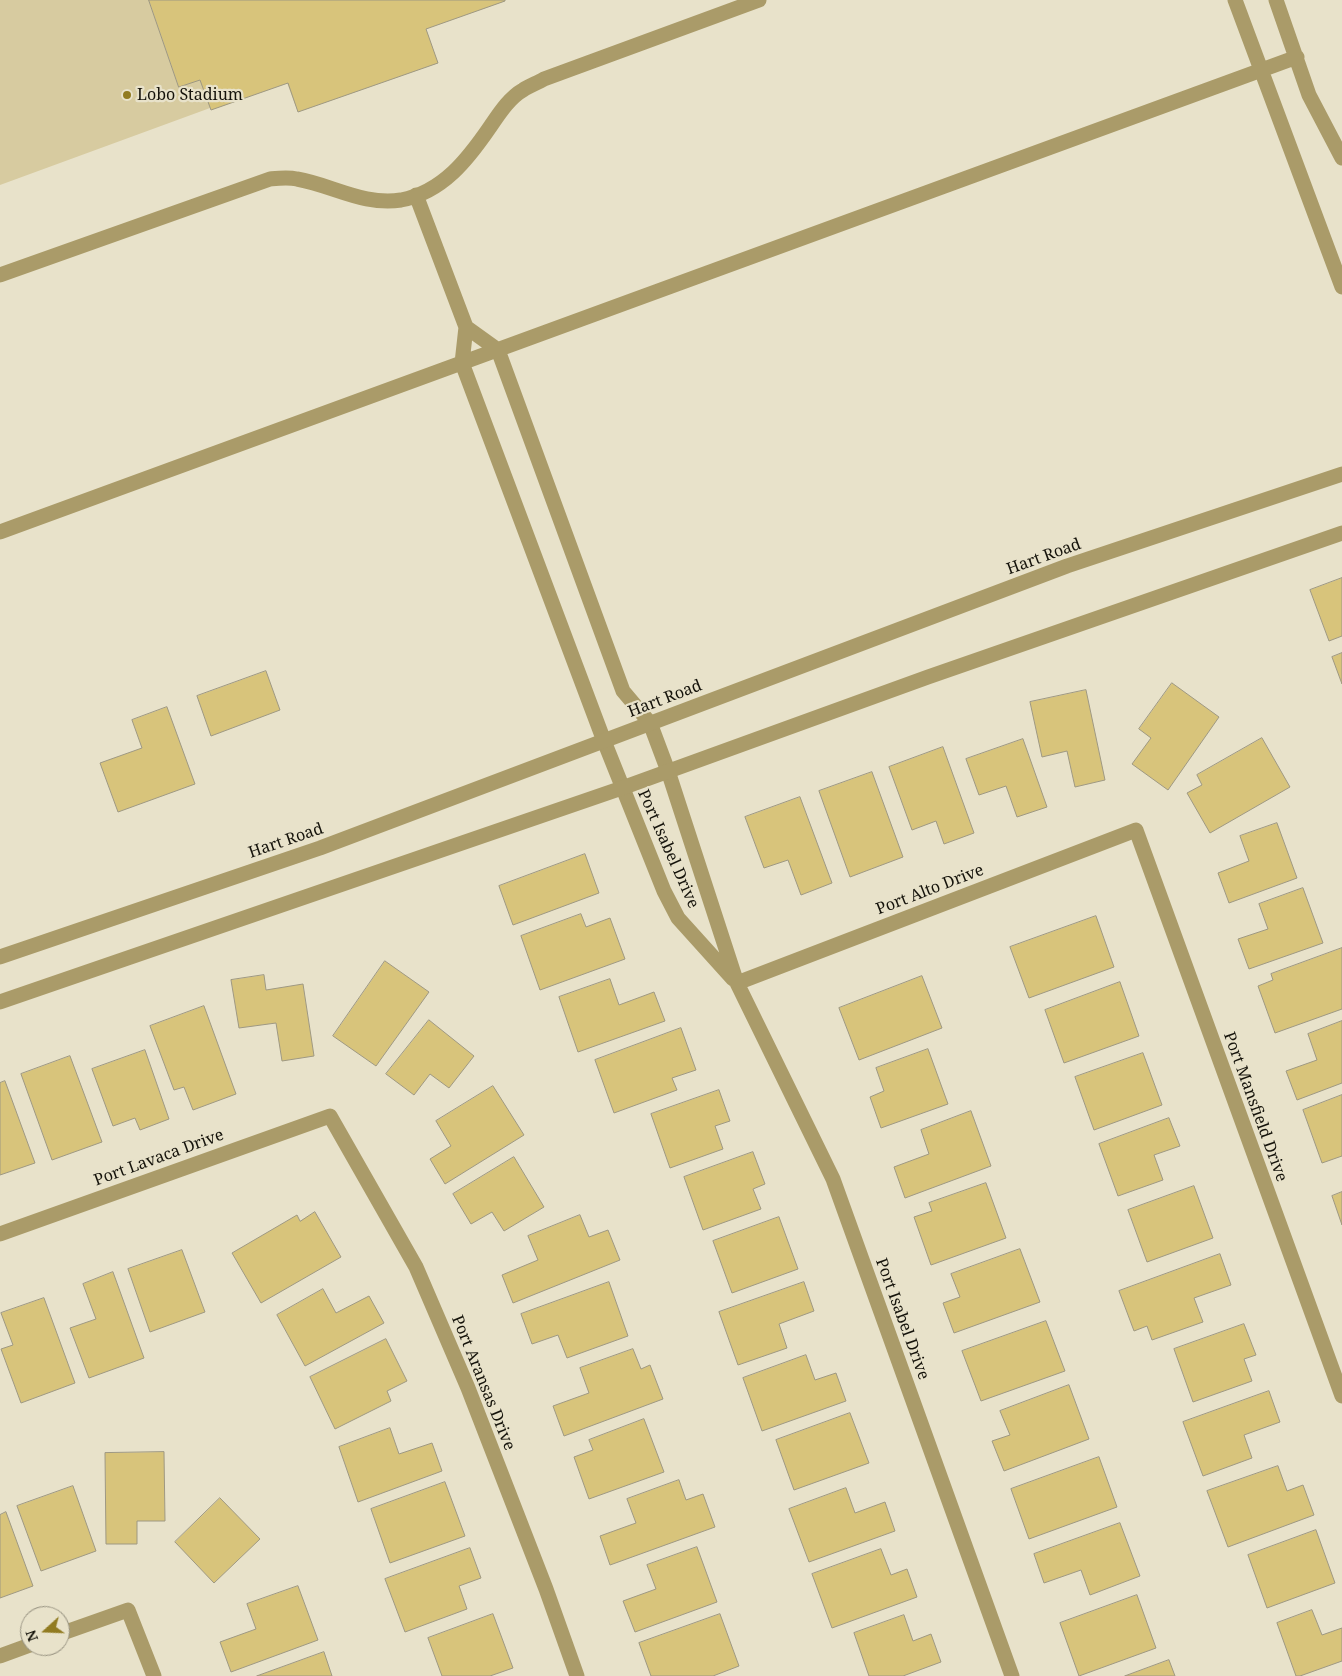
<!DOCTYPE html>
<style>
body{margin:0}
#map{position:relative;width:1342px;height:1676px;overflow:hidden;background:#e8e2ca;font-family:"Noto Serif",serif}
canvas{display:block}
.north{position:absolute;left:20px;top:1606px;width:50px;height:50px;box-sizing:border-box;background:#e8e2ca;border:1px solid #948f7e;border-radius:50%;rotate:250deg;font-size:14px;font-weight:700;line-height:20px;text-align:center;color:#15130b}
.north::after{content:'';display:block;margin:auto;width:18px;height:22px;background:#917b21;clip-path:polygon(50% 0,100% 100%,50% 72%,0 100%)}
</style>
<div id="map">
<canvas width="1342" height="1676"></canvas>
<div class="north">N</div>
</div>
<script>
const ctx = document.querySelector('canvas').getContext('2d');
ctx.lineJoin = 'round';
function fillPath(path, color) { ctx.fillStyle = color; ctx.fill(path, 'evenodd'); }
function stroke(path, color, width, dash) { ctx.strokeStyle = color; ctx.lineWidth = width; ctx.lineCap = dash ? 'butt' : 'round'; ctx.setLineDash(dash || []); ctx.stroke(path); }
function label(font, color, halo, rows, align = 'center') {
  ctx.font = font + ' "Noto Serif",serif'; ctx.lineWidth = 4.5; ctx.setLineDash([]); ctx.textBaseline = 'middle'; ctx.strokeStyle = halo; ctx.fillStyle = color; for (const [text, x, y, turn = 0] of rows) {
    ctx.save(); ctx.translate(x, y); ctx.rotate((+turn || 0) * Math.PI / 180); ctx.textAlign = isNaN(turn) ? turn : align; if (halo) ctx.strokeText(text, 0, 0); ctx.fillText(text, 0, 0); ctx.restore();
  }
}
fillPath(new Path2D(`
 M 0,0 L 505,0 L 505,1 L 426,29 L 438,63 L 298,112 L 287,83 L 211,110 L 210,108 L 0,185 Z`), '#d7cba0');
const building = new Path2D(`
 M 149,0 L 505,0 L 505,1 L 426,29 L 438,63 L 298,112 L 288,83 L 211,110 L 200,80 L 179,87 Z
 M 1342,578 L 1342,636 L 1329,641 L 1310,590 Z
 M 1342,653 L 1342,684 L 1332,657 Z
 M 266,671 L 280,710 L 211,736 L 197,696 Z
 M 1172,683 L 1219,717 L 1168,790 L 1132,764 L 1151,738 L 1139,729 Z
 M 1086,690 L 1105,780 L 1075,787 L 1067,751 L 1042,757 L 1030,702 Z
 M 167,707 L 195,784 L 118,812 L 100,763 L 142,748 L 132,720 Z
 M 1262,738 L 1290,787 L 1210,833 L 1187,793 L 1202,785 L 1197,775 Z
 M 1023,739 L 1047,807 L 1017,817 L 1006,786 L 979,795 L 966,759 Z
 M 943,747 L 974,833 L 944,844 L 936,821 L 912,830 L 889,767 Z
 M 872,772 L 903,857 L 850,877 L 819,791 Z
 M 800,797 L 832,883 L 801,895 L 788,860 L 764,868 L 745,817 Z
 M 1277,823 L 1297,878 L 1229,903 L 1218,873 L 1249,861 L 1240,836 Z
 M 585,854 L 599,893 L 513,925 L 499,886 Z
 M 1303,888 L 1323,943 L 1249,969 L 1238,939 L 1268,929 L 1259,904 Z
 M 581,914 L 586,927 L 610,918 L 625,959 L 540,990 L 521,936 Z
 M 1096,916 L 1114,967 L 1029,998 L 1010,947 Z
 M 1342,948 L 1342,1009 L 1275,1033 L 1258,986 L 1273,980 L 1271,974 Z
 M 385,961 L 429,992 L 376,1066 L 333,1036 Z
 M 264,975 L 266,990 L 303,984 L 314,1056 L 282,1061 L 276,1023 L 239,1028 L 231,980 Z
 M 922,976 L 942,1028 L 859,1060 L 839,1008 Z
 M 610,979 L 619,1005 L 654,992 L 665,1021 L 578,1052 L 559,997 Z
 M 1120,982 L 1139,1036 L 1064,1063 L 1045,1010 Z
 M 204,1006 L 236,1094 L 193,1110 L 184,1087 L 174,1090 L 150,1026 Z
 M 429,1020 L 474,1056 L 449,1088 L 430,1074 L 414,1095 L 386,1074 Z
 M 1342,1021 L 1342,1083 L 1297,1100 L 1286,1071 L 1317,1060 L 1308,1034 Z
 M 681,1028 L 696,1070 L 672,1078 L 677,1090 L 614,1113 L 595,1060 Z
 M 928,1049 L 948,1104 L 881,1128 L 870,1097 L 884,1091 L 876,1068 Z
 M 145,1050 L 169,1119 L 140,1130 L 135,1118 L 113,1126 L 92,1069 Z
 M 1143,1053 L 1162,1105 L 1094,1130 L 1075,1077 Z
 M 70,1056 L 102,1142 L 52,1160 L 21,1074 Z
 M 5,1081 L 35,1163 L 0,1175 L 0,1083 Z
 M 493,1086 L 524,1135 L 445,1184 L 430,1159 L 451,1146 L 436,1121 Z
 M 719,1090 L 730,1121 L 715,1126 L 723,1149 L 670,1168 L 651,1114 Z
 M 1342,1095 L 1342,1156 L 1322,1163 L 1303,1110 Z
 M 971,1111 L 991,1166 L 905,1198 L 894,1167 L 929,1154 L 921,1130 Z
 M 1169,1118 L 1180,1146 L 1154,1155 L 1163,1180 L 1118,1196 L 1099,1144 Z
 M 753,1152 L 765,1184 L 753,1189 L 761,1209 L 703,1230 L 684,1177 Z
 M 514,1157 L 544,1207 L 504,1231 L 492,1212 L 471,1224 L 453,1194 Z
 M 986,1183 L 1006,1238 L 931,1265 L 914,1217 L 932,1211 L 929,1203 Z
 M 1194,1186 L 1213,1238 L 1147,1262 L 1128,1210 Z
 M 1342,1192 L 1342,1225 L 1332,1196 Z
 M 315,1212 L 341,1257 L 261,1303 L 232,1253 L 297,1215 L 300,1221 Z
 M 580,1215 L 589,1237 L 608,1230 L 620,1260 L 513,1303 L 502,1275 L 538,1260 L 528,1236 Z
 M 779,1217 L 798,1269 L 732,1293 L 713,1241 Z
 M 1020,1249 L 1040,1302 L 954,1333 L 943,1303 L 960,1297 L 951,1274 Z
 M 182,1250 L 205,1312 L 150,1332 L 128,1269 Z
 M 1220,1254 L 1231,1285 L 1194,1298 L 1203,1322 L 1152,1340 L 1147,1326 L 1134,1331 L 1119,1291 Z
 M 113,1272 L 144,1358 L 89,1378 L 70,1328 L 96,1319 L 83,1284 Z
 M 609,1282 L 628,1336 L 567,1358 L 558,1335 L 532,1344 L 521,1314 Z
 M 804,1282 L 814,1311 L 779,1324 L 787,1348 L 738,1365 L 719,1312 Z
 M 323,1289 L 336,1313 L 369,1296 L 384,1323 L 305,1366 L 277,1315 Z
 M 44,1298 L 75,1383 L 21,1403 L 1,1349 L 13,1345 L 1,1313 Z
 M 1046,1321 L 1065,1371 L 981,1401 L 962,1351 Z
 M 1244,1324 L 1256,1355 L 1244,1359 L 1252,1381 L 1193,1402 L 1174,1349 Z
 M 386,1339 L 407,1381 L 387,1391 L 391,1401 L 335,1429 L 310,1377 Z
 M 633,1349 L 641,1369 L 650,1365 L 663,1399 L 564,1436 L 553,1406 L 589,1393 L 580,1368 Z
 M 806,1355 L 815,1380 L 836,1373 L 846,1401 L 762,1431 L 743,1378 Z
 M 1069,1385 L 1089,1439 L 1004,1471 L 992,1441 L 1010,1435 L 1000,1411 Z
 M 1269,1391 L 1280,1422 L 1244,1435 L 1252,1458 L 1203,1476 L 1183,1422 Z
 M 850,1413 L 869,1463 L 794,1490 L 776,1440 Z
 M 644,1419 L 664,1472 L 589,1499 L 574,1457 L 593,1450 L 589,1440 Z
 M 390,1428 L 399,1454 L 432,1443 L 442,1471 L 358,1502 L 339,1447 Z
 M 164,1452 L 165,1521 L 137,1521 L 137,1544 L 106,1544 L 105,1453 Z
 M 1099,1457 L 1117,1507 L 1029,1539 L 1011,1489 Z
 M 1278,1466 L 1287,1491 L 1303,1485 L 1314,1515 L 1228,1547 L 1207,1491 Z
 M 679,1480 L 686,1500 L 703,1494 L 715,1527 L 610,1565 L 600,1536 L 636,1523 L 627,1499 Z
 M 445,1482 L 465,1536 L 390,1563 L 371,1509 Z
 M 73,1486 L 96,1551 L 41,1571 L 17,1506 Z
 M 846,1488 L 855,1513 L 885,1502 L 895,1531 L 809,1562 L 789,1509 Z
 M 220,1498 L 260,1539 L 214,1583 L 175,1542 Z
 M 6,1512 L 33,1586 L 0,1598 L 0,1515 Z
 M 1120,1523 L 1140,1576 L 1090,1595 L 1081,1570 L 1044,1583 L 1034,1554 Z
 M 1316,1530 L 1335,1583 L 1267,1608 L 1248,1555 Z
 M 697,1547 L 717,1602 L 635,1632 L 623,1601 L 656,1589 L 647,1565 Z
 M 470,1548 L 481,1578 L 459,1586 L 467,1609 L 405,1632 L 385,1579 Z
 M 881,1549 L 891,1575 L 907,1569 L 917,1597 L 832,1628 L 812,1574 Z
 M 298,1586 L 318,1640 L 231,1672 L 220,1642 L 256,1629 L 247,1604 Z
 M 1137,1595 L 1156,1648 L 1079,1676 L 1060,1623 Z
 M 1312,1610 L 1322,1635 L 1342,1628 L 1342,1661 L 1300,1676 L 1296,1676 L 1277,1623 Z
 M 493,1614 L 513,1668 L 490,1676 L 442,1676 L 428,1638 Z
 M 720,1614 L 739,1666 L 713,1676 L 651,1676 L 639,1643 Z
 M 904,1615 L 913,1641 L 931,1634 L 941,1662 L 903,1676 L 869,1676 L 854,1633 Z
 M 324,1652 L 332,1676 L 257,1676 Z
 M 1169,1660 L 1175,1676 L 1125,1676 Z`);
fillPath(building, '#d8c47b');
stroke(building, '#9e9882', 1);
stroke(new Path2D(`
 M 1235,0 L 1342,287
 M 1276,0 L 1309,95 L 1342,158
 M 416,195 L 466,327 L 462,363 L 604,741
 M 0,275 L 270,179 C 280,178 288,177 297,179 C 332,185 364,206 401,200 C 443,192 468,159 490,127 C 499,114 509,98 523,90 C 529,86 537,83 544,79 L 759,0
 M 466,327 L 498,350 L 623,691 L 650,723
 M 0,532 L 1297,57`), '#aa9b69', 15);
stroke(new Path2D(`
 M 650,723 L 668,771 L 737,983 L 833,1179 L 1012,1676
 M 604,741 L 664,891 L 678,918 L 733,979
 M 737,983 L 1136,830 L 1342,1396
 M 0,1234 L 330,1116 L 416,1267 L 468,1388 L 546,1589 L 577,1676
 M 60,1634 L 128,1610 L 154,1676
 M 0,1656 L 30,1645`), '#aa9b69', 15);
stroke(new Path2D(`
 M 0,957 L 320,848 L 1067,566 L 1342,474
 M 0,1002 L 622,788 L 928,677 L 1342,533`), '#aa9b69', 15);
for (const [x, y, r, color] of [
 [127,95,5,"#917b21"]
]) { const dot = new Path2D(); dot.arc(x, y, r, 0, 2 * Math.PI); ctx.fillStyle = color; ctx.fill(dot); stroke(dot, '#e8e2ca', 2); }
label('16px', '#15130b', '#e8e2ca', [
 ["Lobo Stadium",137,95]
], 'left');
label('16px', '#15130b', '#e8e2ca', [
 ["Hart Road",1044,557,-20],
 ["Hart Road",665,699,-21],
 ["Hart Road",286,841,-19],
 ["Port Isabel Drive",668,849,66],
 ["Port Alto Drive",930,890,-21],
 ["Port Mansfield Drive",1255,1107,70],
 ["Port Lavaca Drive",159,1158,-20],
 ["Port Isabel Drive",902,1319,70],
 ["Port Aransas Drive",483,1383,68]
]);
</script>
